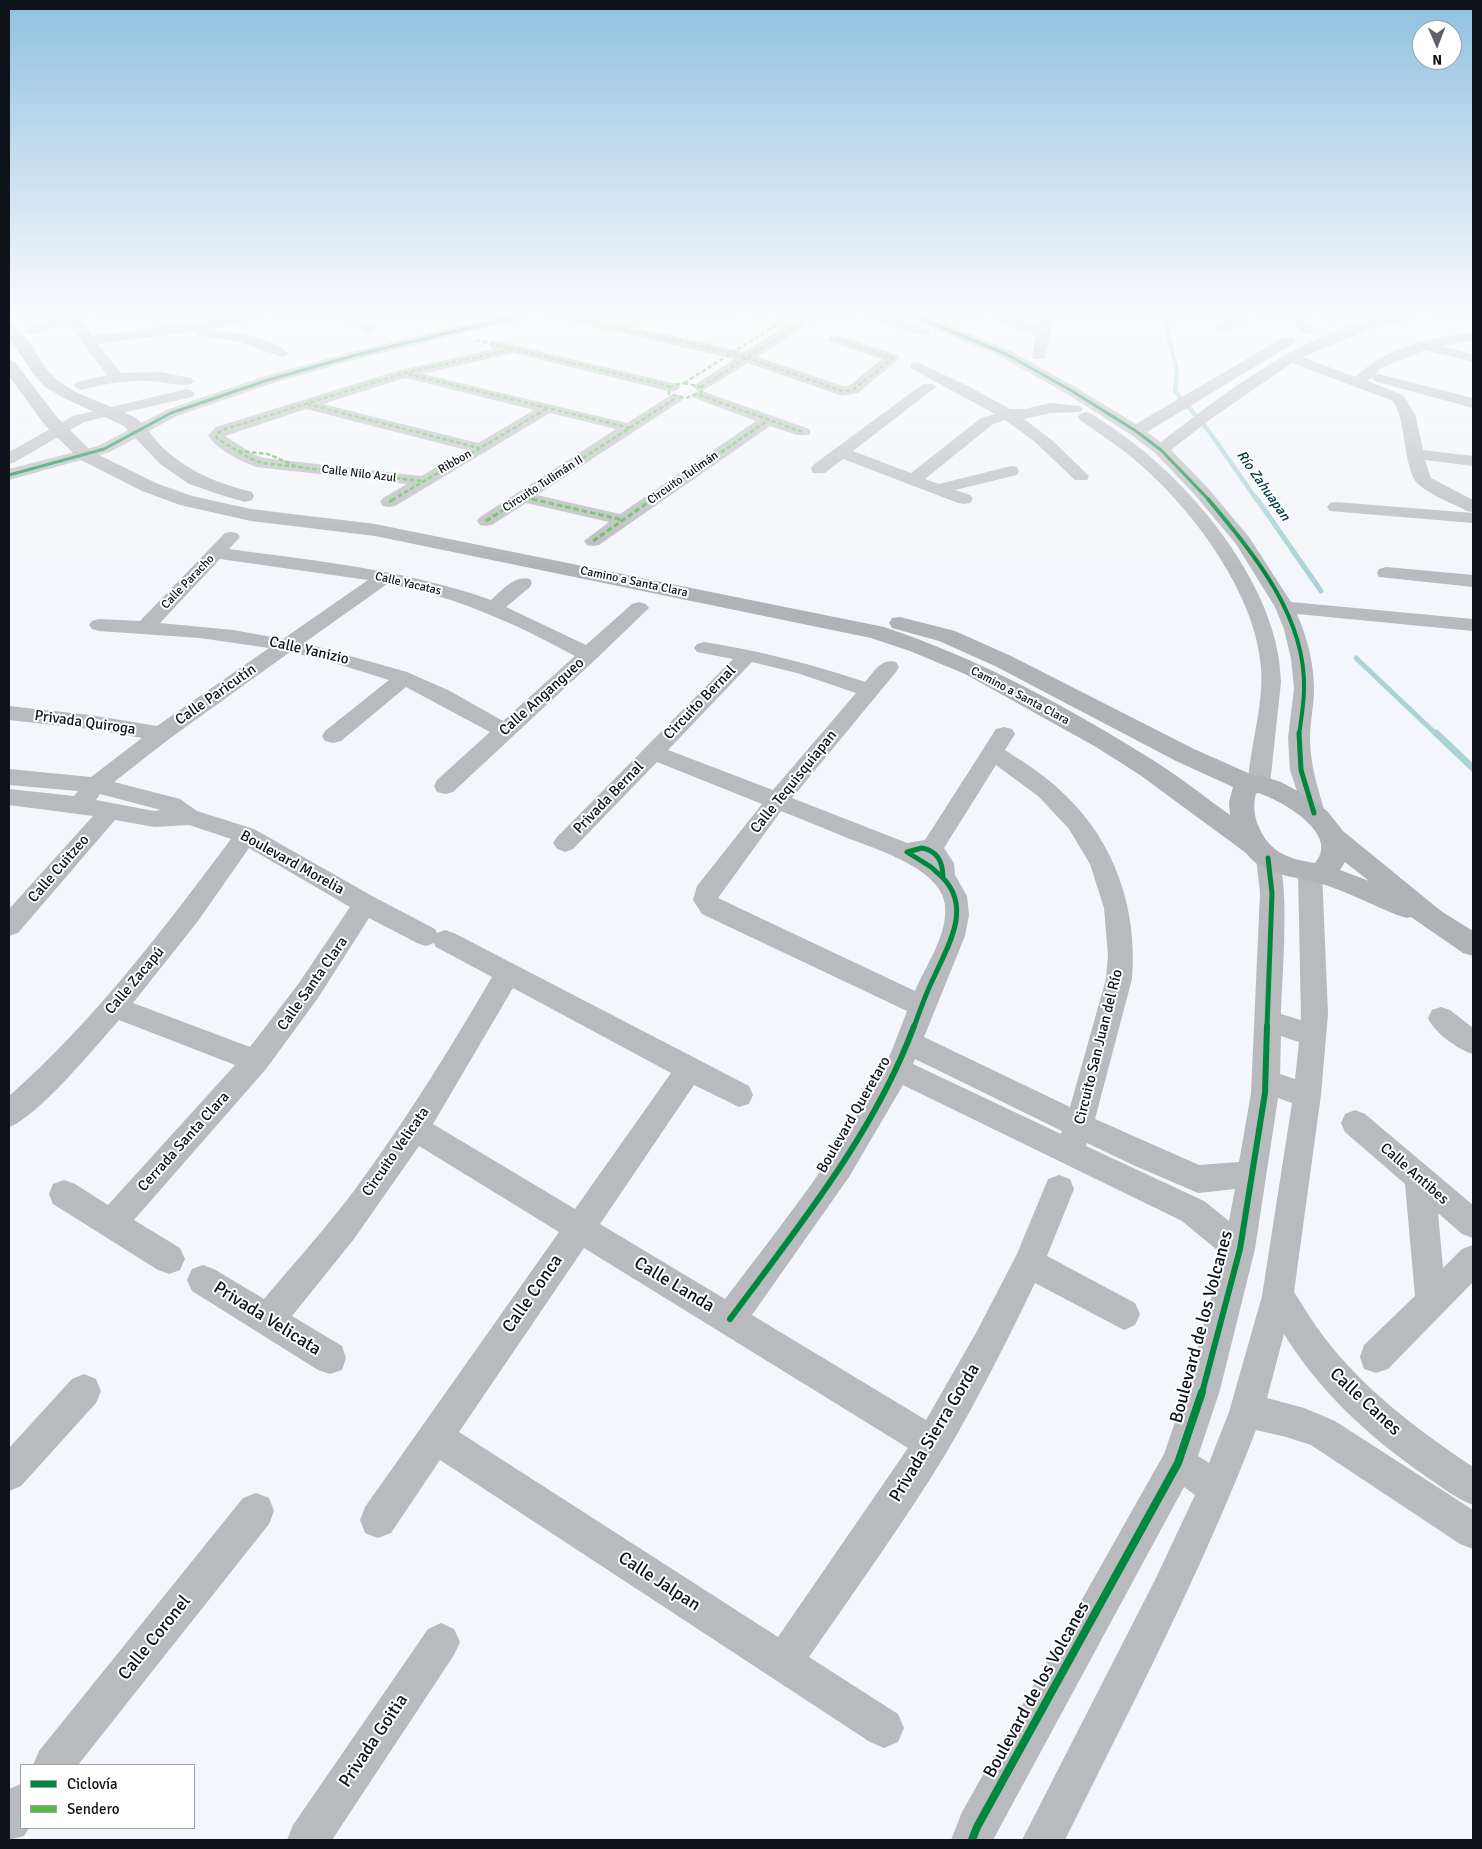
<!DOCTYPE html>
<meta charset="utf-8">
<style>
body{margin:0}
#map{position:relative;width:1482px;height:1849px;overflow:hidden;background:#f3f6fa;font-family:Signika,sans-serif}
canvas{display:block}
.frame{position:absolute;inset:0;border:10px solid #0d1318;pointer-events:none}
.legend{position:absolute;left:20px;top:1764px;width:175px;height:65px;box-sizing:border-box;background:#fff;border:1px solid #9ea1a3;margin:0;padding:6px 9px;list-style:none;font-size:15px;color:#0d1318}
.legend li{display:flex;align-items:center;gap:10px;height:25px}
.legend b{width:25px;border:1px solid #9ea1a3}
.north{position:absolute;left:1412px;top:20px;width:50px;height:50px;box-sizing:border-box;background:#fff;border:1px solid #9ea1a3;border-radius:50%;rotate:179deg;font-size:14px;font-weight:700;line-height:20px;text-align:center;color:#0d1318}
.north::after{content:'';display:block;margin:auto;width:18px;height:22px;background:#5e6267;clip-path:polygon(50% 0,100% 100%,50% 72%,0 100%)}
</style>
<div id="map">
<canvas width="1482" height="1849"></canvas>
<div class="frame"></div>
<ul class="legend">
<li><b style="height:6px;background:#00873e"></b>Ciclovía</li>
<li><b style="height:6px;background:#58b947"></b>Sendero</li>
</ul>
<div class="north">N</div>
</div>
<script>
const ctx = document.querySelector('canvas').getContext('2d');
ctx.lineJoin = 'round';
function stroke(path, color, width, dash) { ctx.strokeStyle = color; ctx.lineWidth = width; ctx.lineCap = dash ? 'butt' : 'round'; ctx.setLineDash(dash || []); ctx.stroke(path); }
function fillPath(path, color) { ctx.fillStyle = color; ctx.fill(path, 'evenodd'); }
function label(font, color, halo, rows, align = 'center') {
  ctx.font = font + ' Signika,sans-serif'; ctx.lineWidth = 4; ctx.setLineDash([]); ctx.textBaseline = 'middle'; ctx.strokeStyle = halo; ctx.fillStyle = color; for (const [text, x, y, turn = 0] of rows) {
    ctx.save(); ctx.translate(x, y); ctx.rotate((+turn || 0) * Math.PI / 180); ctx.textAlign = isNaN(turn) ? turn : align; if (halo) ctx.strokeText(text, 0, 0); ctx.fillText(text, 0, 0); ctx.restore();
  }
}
stroke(new Path2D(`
 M 1163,312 L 1177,372 L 1175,391 L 1208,430 L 1257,500`), '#aad2d7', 4.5);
stroke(new Path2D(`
 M 1257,499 L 1321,591
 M 1356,658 L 1437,735`), '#aad2d7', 5);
stroke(new Path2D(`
 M 1436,733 L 1473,768`), '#aad2d7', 7);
fillPath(new Path2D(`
 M 74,312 L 93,312 L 91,316 L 79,320 L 92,336 L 221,319 L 249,312 L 277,312 L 270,316 L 210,329 C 227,331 278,339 288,353 L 286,356 L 281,357 L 240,342 L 197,335 L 196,331 L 98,344 L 121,373 L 160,372 L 191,378 L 194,381 L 191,384 C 179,387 162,381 148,381 C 126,380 104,384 82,390 L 77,388 L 74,385 L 77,382 L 107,375 L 68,323 L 31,335 L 26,334 L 24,331 L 26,328 Z
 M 333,312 L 353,312 L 377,329 L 370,333 L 365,332 Z
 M 516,312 L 542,312 L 540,315 L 361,358 L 273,383 L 177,416 L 110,452 L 9,480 L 9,469 L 98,446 L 166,410 L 262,377 L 351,352 Z
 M 739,312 L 767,312 L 771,316 L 764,320 L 741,315 Z
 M 806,312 L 821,312 L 813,321 L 758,357 L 843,386 L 849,386 L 882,359 L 830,342 L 828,339 L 830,336 L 840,336 L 898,355 L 900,358 L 858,393 L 842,396 L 748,363 L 702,391 L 809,429 L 811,432 L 809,435 L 797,435 L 770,426 L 599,545 L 593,546 L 587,545 L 584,541 L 609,522 L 526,503 L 492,525 L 486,526 L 480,525 L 477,521 L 480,517 L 616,429 L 550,413 L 395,506 L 389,507 L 383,506 L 380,502 L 383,498 L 407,484 L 256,467 C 241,461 216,450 208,435 L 216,427 L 400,370 L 494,349 L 489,345 L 491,342 L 496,341 L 677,384 L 680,387 L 677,390 L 672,392 L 513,353 L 423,374 L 627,423 L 671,395 L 681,395 L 684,398 L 681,401 L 537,495 L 620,514 L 756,421 L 694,398 L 691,395 L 698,391 L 693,387 L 696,384 L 735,359 L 564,320 L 562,317 L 564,314 L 569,313 L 745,352 ZM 405,378 L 410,379 L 534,410 L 478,443 L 323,404 ZM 306,409 L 466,450 L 421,476 L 265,458 L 255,455 L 225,436 Z
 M 857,312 L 879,312 L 928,329 L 930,332 L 928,335 L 918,335 L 859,315 Z
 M 899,312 L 919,312 L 1011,351 L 1077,388 L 1136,424 L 1284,337 L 1294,337 L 1296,340 L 1294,343 L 1147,432 L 1161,442 C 1233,387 1310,326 1402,313 C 1413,311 1425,312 1437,312 L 1430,316 L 1378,326 L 1303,357 L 1355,377 C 1388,346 1430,338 1473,332 L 1473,340 L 1442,346 L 1473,354 L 1473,362 L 1425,350 L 1381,368 L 1374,375 L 1379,374 L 1473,398 L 1473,408 L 1374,381 L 1372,378 L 1373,376 L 1368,381 L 1403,395 L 1415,414 L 1423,450 L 1473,456 L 1473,466 L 1425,460 L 1431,478 L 1473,500 L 1473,512 L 1467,511 C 1452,503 1432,496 1419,485 C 1403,472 1407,421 1393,401 L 1292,363 L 1212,418 L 1171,450 L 1207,487 L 1249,537 L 1291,602 L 1473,619 L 1473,631 L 1297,614 C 1307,637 1314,663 1314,689 C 1314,705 1310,722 1310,738 C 1310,765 1318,788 1325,813 L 1322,819 L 1314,821 L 1306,819 L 1290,770 L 1288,738 L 1294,688 L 1291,659 L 1284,629 L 1275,607 L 1236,544 L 1195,495 L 1155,453 L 1130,434 L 1067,394 L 1001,357 L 901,315 Z
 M 981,312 L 1002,312 L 1037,326 L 1038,312 L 1052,312 L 1051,334 L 1044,359 L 1034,359 L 1032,356 L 1036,336 L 983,315 Z
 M 1242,312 L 1261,312 L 1228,330 L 1218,330 L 1216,327 L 1218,324 Z
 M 1283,312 C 1302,312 1305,313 1314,330 L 1312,333 L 1302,333 L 1296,322 Z
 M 1304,312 L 1331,312 L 1342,315 L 1344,318 L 1337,322 L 1306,315 Z
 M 917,362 L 968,386 L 1010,409 L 1025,409 L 1050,403 L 1080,406 L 1083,409 L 1080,412 L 1050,413 L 1024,419 L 1053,441 L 1089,476 L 1087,480 L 1075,480 L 1035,442 L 1005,420 L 993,424 L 925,479 L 939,484 L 1011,466 L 1017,467 L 1019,471 L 1017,475 L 955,490 L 970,495 L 973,499 L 970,503 L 964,504 L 958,503 L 843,459 L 825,473 L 813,473 L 811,469 L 813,465 L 923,384 L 933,384 L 936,387 L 853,451 L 911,473 L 981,418 L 995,414 L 912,369 L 910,366 L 912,363 Z
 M 187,389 L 192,391 L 195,394 L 192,397 L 84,422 L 15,462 L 9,464 L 9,452 L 73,416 Z
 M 1086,412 L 1092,414 C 1108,425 1125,436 1141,449 C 1206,501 1280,596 1281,682 L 1270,784 L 1267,790 L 1259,792 L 1251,790 L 1248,784 C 1250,745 1264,706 1261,667 C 1255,590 1188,503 1130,456 C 1114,443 1097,432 1080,420 L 1078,417 L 1080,414 Z
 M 1336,502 L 1473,513 L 1473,523 L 1330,511 L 1327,507 L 1330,503 Z
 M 231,532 L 237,533 L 240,537 L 229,549 C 317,561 407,570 491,600 C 502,591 514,575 530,579 L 532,583 L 530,587 L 506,607 L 586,645 L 632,604 L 639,602 L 646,604 L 649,608 L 596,659 L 453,792 L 445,794 L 437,792 L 434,786 L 437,780 L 490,732 L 406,687 L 341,741 L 333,743 L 325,741 L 322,736 L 325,731 L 389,680 L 328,661 L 290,652 L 169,739 L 114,782 L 180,799 L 197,811 L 254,829 L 374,897 L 435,929 L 437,933 L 445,930 L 454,933 L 749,1086 L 753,1095 L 749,1104 L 739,1107 L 694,1085 L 600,1224 L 725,1299 C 782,1224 843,1148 886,1064 C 894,1046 900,1029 907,1011 L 702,914 L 693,900 L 697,886 L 762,804 L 657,762 L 573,849 L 565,852 L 557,849 L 553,843 L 557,837 L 733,659 L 697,652 L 694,648 L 697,644 L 704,642 C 760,651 812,664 865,682 C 875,671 881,658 896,662 L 899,667 L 896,672 L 792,798 L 907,843 L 925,840 L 996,729 L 1004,727 L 1012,729 L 1015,734 L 1005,750 C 1025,763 1046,776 1063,793 C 1115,841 1138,910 1132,979 L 1095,1119 L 1199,1165 L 1239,1162 L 1251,1093 L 1260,893 L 1256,858 L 1260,852 L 1268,849 L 1276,852 C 1291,878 1282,980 1281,1014 L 1301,1020 L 1298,872 L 1302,866 L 1310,863 L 1318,866 L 1322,872 L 1328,1014 L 1321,1095 L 1294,1292 C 1306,1311 1317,1329 1331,1346 C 1370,1394 1422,1433 1473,1467 L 1473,1505 C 1455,1498 1440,1486 1424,1475 C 1369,1437 1319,1391 1284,1334 L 1267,1398 L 1304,1408 L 1335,1421 L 1473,1510 L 1473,1549 L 1460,1544 L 1311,1445 L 1286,1437 L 1256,1430 C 1202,1571 1132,1705 1065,1840 L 1022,1840 L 1155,1580 L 1195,1495 L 1184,1487 L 993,1840 L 951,1840 L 962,1812 L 1164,1454 L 1186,1390 L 1223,1255 L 1182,1221 L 903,1085 L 849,1177 L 752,1315 L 926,1420 L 977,1331 L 1017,1254 L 1048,1179 L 1059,1175 L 1070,1179 L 1074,1189 L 1047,1256 L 1135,1303 L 1140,1314 L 1135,1325 L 1124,1330 L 1035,1283 C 1007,1341 978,1399 945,1455 C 903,1524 855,1590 809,1657 L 898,1714 L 904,1728 L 898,1742 L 884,1748 L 870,1742 L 440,1460 L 391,1533 L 378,1538 L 365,1533 L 360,1520 L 365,1507 L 559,1232 L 419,1146 L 354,1239 L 292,1316 L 342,1346 L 346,1358 L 342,1370 L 330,1374 L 318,1370 L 192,1291 L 187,1280 L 192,1269 L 203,1265 L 214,1269 L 264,1299 C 295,1262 327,1227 356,1188 C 406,1120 450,1049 492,977 L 436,947 L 434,943 L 426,946 L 417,943 L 369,918 L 318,998 L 266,1069 L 134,1220 L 180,1248 L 185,1259 L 180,1270 L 169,1274 L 158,1270 L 53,1204 L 49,1194 L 53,1184 L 64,1180 L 75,1184 L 108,1205 L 235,1065 L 119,1020 C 96,1046 38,1117 9,1127 L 9,1096 C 94,1021 163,930 231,839 L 189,825 L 154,827 L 115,820 L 18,933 L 9,936 L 9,909 L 93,816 L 9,805 L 9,789 L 74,796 L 78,791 L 9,785 L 9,769 L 91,777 L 142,738 L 90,729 L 9,720 L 9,706 L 90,715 L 157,726 L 269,648 L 200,638 L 99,631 L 92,629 L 89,625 L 92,621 L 99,619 L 140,621 L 225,533 ZM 220,559 L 368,580 L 283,639 L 233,630 L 160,623 ZM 387,584 C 454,596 515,623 575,656 L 503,721 L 450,691 L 407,672 L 304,643 ZM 752,662 L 797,673 L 856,693 L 773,790 L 668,750 ZM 996,765 L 1038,796 L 1069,829 L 1090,864 L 1104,908 L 1108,955 L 1106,979 L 1070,1107 L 924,1037 L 965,936 L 969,915 L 967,896 L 955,875 L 954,863 L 944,848 ZM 100,794 L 161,810 L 154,811 L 96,800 ZM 781,811 C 803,820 824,828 845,837 C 875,849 941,868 945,905 C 948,935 926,965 915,991 L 718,898 ZM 249,848 L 350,907 L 299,983 L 250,1047 L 133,1003 L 198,921 ZM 513,988 L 671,1073 L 575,1209 L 433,1124 ZM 1281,1036 L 1299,1042 L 1295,1079 L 1280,1074 ZM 915,1059 L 1062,1131 L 1061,1134 L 913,1064 ZM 1278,1098 L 1292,1103 L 1262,1296 L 1229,1412 L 1209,1463 L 1198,1456 L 1220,1390 L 1255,1249 ZM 1087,1143 L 1133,1165 L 1198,1193 L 1235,1189 L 1229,1221 L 1204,1201 L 1086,1146 ZM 584,1248 L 908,1448 L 778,1637 L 459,1432 Z
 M 1386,567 L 1473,575 L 1473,587 L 1379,577 L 1377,573 L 1379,569 Z
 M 1441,1007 L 1450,1010 L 1473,1028 L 1473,1054 C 1457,1049 1435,1033 1428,1018 L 1432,1010 Z
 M 1355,1110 L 1365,1114 L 1473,1205 L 1473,1238 L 1462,1234 L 1438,1213 L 1443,1268 L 1462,1249 L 1473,1245 L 1473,1282 L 1388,1369 L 1376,1373 L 1364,1369 L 1360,1357 L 1364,1345 L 1415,1296 L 1405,1184 L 1345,1132 L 1341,1123 L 1345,1114 Z
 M 84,1374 L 96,1379 L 101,1391 L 96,1403 L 21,1486 L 9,1491 L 9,1448 L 72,1379 Z
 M 256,1493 L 269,1498 L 274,1511 L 269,1524 L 78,1765 L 33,1765 L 39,1751 L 243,1498 Z
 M 441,1623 L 454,1629 L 460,1642 L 454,1655 L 332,1840 L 287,1840 L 293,1825 L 428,1629 Z
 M 21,1784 L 21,1828 L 29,1828 L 24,1836 L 9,1840 L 9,1789 Z`), '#b9babd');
fillPath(new Path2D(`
 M 9,324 C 25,328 39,361 51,374 C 73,397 109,403 136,418 C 147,426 153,438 162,447 C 189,472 217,483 252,492 L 254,496 L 252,500 L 245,502 L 224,496 L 189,484 L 160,464 L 124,426 L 64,398 L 45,387 L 34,375 L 9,338 Z
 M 9,360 L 15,362 L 56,416 L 91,451 L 156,483 L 192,496 L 251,509 L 375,524 L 884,627 C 980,659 1070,708 1156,762 C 1181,778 1205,797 1230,815 L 1229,802 L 1233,787 L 1176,761 L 995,666 L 939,641 L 892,628 L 889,623 L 892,618 L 900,617 L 955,631 L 1011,656 L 1194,749 L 1255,776 L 1259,775 L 1281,782 L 1314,800 L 1328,812 L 1343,831 L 1441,911 L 1473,931 L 1473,956 L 1463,953 L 1411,917 L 1407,918 L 1397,915 C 1372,905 1346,891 1319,883 C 1294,876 1263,876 1246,853 L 1140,775 L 1096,747 L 965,674 L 910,651 L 871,638 L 375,536 L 251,521 L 180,505 L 142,491 L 79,459 L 44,424 L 9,376 ZM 1258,793 C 1281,800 1341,834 1315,863 C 1287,859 1269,852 1258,825 C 1254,815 1253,804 1256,794 ZM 1345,862 L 1369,881 L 1340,870 Z`), '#b1b2b6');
stroke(new Path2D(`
 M 746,312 L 764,316
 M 569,317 L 733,353 L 842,391 L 853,390 L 893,358 L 835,339
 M 602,324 L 629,312
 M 476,340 L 672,387
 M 408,374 L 630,428
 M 684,383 L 783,321 L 790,312
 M 684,383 L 701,387 L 702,392 L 686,398 L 669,394 L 669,389 L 674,385 Z
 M 701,387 L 808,318 L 814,312
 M 699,395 L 803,432
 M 307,404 L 479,448
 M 238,451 L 268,454 L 295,466
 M 421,481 L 262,463 L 249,458 L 218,439 L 216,435 L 222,430 L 405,373 L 513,349
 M 522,497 L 537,500
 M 392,500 L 548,408
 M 518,500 L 676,398
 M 652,500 L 768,420`), '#58b947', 2.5, [4.5, 2.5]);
stroke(new Path2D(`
 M 532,499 L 623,520
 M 389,502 L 394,499
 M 486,521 L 520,499
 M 593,541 L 653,499`), '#58b947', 3, [5.5, 3]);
stroke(new Path2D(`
 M 906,312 L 1006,354 L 1072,391 L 1136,431 L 1161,450 L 1209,500
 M 9,475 L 104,449 L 171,413 L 268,380 L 356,355 L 535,312`), '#00873e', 3);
stroke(new Path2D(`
 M 1208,499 C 1252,552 1306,615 1304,689 C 1304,704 1301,720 1299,735`), '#00873e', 4);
stroke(new Path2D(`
 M 1299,733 L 1301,770 L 1314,813
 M 922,848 C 938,851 943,862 943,878 L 931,867 L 907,852 Z
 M 914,1027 C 920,1010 926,993 934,977 C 948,946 972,908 943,878
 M 1267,1027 L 1272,893 L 1268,858`), '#00873e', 5);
stroke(new Path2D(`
 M 730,1319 C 798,1227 874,1134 914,1026
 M 1202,1393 L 1240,1249 L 1265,1093 L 1267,1026`), '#00873e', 6);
stroke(new Path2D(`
 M 972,1840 L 977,1827 L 1178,1463 L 1202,1392`), '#00873e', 8);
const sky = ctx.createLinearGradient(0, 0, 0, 571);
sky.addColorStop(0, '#8fc0e1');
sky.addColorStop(0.55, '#fafbfd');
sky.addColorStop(1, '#fafbfd00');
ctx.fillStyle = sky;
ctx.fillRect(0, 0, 1482, 571);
label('12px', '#0d1318', '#fff', [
 ["Ribbon",455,462,-30],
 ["Calle Nilo Azul",359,474,7],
 ["Circuito Tulimán",683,478,-35],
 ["Circuito Tulimán II",543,484,-33],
 ["Calle Paracho",188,582,-46],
 ["Camino a Santa Clara",634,582,12],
 ["Calle Yacatas",408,584,13],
 ["Camino a Santa Clara",1020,696,28]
]);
label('italic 14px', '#01383d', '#fff', [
 ["Río Zahuapan",1263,486,55]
]);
label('15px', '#0d1318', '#fff', [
 ["Calle Yanizio",309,651,13],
 ["Calle Paricutín",216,695,-35],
 ["Calle Angangueo",542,697,-42],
 ["Circuito Bernal",700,703,-46],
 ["Privada Quiroga",85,723,8],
 ["Calle Tequisquiapan",794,782,-51],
 ["Privada Bernal",609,798,-46],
 ["Boulevard Morelia",292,863,29],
 ["Calle Cuitzeo",59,869,-49],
 ["Calle Zacapú",135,981,-50],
 ["Calle Santa Clara",313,984,-55],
 ["Circuito San Juan del Río",1099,1047,-76],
 ["Boulevard Queretaro",854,1115,-60],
 ["Cerrada Santa Clara",184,1142,-48],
 ["Circuito Velicata",396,1152,-55],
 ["Calle Antibes",1414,1174,41]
]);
label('18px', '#0d1318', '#fff', [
 ["Calle Landa",674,1285,31],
 ["Calle Conca",533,1294,-55],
 ["Privada Velicata",267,1319,32],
 ["Boulevard de los Volcanes",1202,1327,-75],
 ["Calle Canes",1365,1402,43],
 ["Privada Sierra Gorda",935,1433,-59],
 ["Calle Jalpan",659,1582,33],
 ["Calle Coronel",155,1638,-51],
 ["Boulevard de los Volcanes",1037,1690,-61],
 ["Privada Goitia",374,1741,-56]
]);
</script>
